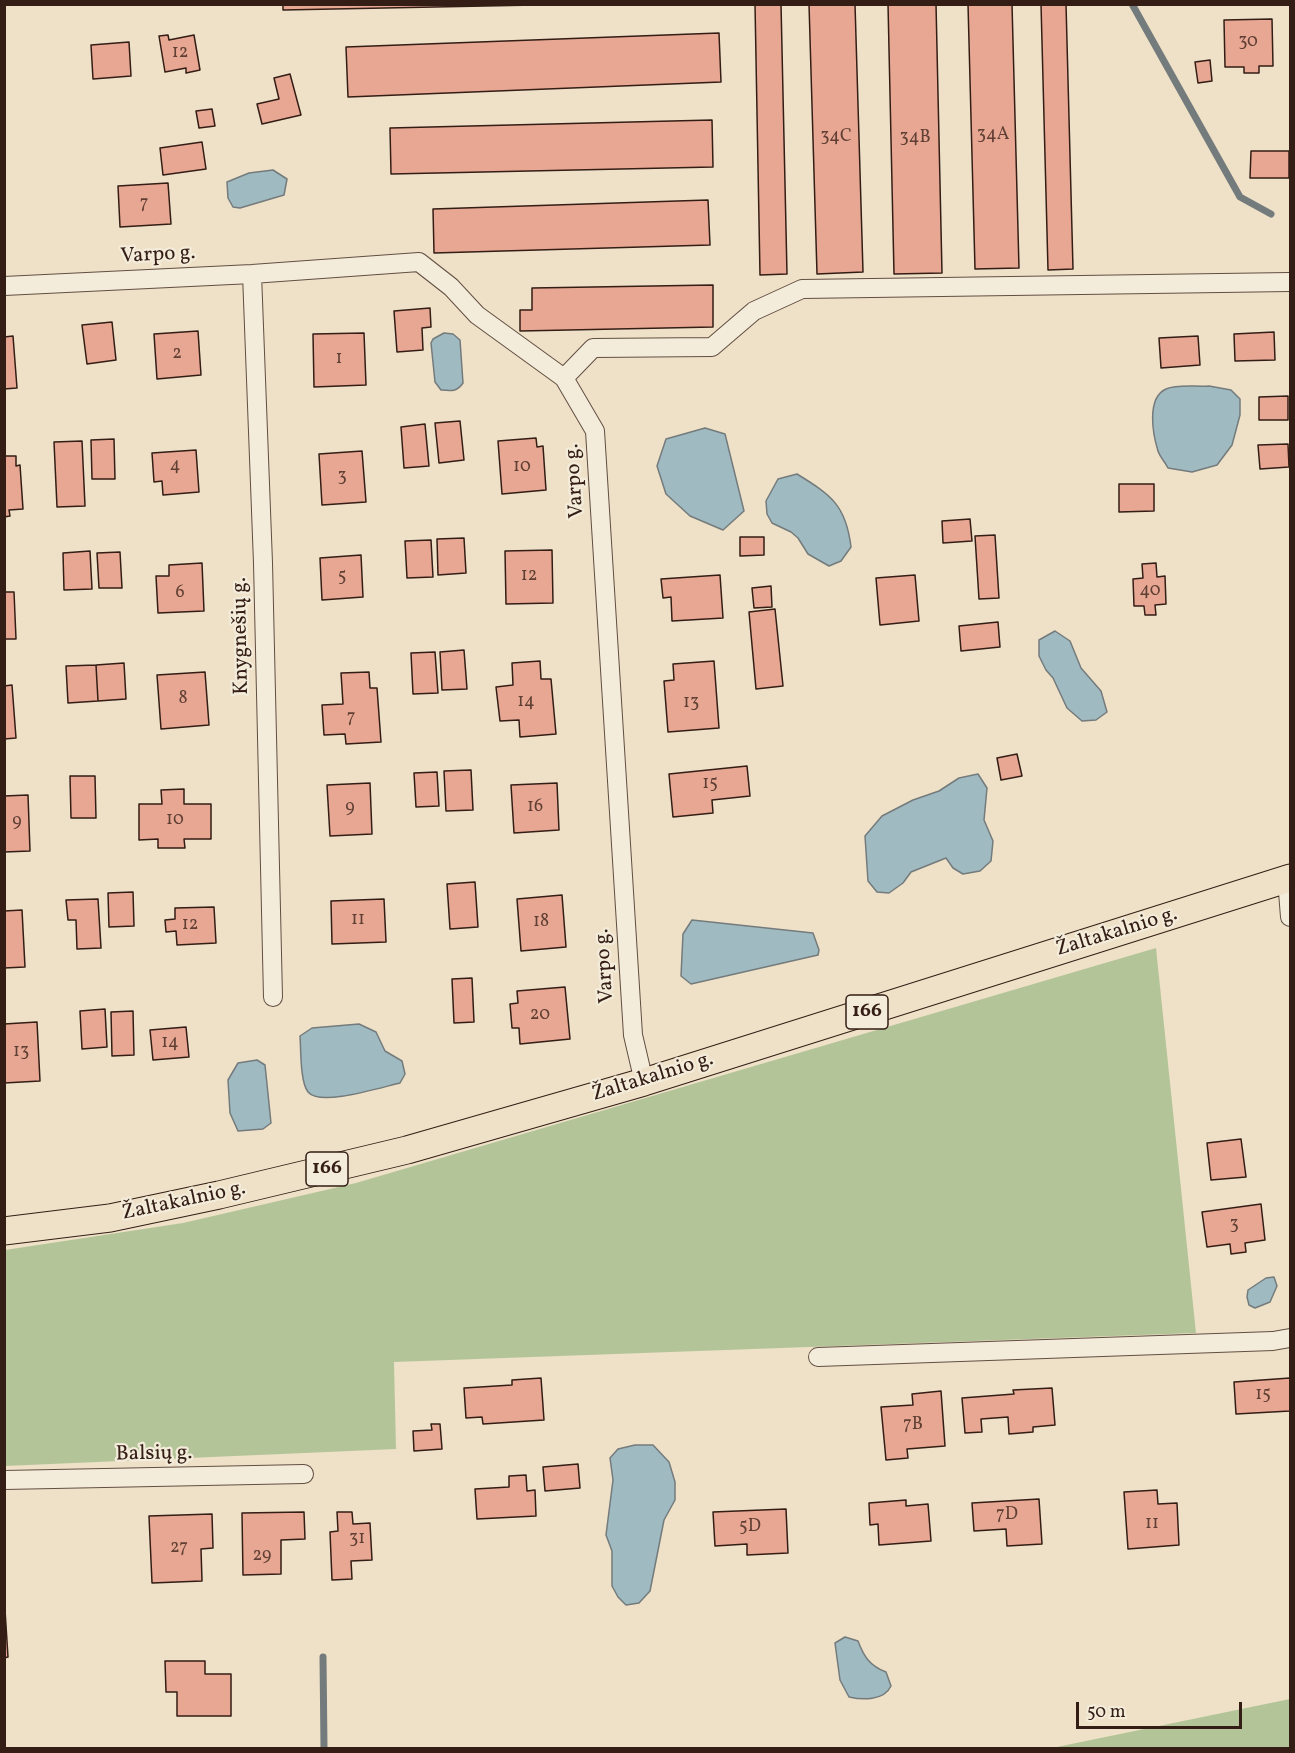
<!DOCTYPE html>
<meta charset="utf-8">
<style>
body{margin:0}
#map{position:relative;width:1295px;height:1753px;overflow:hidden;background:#eee1c7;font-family:Vollkorn,serif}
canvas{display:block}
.frame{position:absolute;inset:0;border:6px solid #331d15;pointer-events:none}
.scale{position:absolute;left:1076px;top:1702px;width:166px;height:27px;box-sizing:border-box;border:3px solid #331d15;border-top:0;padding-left:8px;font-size:18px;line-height:21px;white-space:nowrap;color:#331d15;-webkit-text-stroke:4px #f4ecdb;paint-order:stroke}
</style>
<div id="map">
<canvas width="1295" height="1753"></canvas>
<div class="frame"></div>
<div class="scale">50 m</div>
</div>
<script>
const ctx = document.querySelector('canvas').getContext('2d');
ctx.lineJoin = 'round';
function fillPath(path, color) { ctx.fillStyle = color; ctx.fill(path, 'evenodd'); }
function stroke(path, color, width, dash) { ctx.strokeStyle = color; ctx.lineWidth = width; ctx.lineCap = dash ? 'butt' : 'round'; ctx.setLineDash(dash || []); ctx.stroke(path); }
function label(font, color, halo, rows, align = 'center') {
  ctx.font = font + ' Vollkorn,serif'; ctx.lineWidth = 4.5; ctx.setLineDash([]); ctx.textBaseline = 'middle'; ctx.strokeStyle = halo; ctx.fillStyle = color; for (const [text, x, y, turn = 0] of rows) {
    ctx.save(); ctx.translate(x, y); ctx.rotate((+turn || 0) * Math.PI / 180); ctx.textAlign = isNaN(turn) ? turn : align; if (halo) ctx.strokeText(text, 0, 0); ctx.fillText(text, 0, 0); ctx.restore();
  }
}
fillPath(new Path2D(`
 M 1156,948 L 1196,1333 L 394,1362 L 396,1449 L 5,1466 L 5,1250 L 183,1223 L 356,1183 Z
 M 1290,1699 L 1290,1748 L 4,1748 L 1052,1748 Z`), '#b4c499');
const water = new Path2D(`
 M 273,170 L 287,179 L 284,195 L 240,208 L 233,207 L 228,198 L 227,182 L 249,173 Z
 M 444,333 L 453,334 L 460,340 L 463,383 C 457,392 451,391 441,390 L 435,382 L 431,343 L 433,339 Z
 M 1209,386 L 1231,390 L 1240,399 L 1240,415 L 1232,445 L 1217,465 L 1192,472 L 1168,468 C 1165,462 1160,457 1158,451 C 1153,435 1146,398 1166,389 C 1178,384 1195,387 1209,386 Z
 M 705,428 L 725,434 L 744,511 L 723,530 L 690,516 L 666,494 L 657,466 L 666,439 Z
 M 797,474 C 831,495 846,505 851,547 L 841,561 L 829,566 L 808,554 L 798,538 L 791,532 L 772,523 L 767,514 L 766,501 L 778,479 Z
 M 1055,631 L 1070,641 L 1081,668 L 1101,691 L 1107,712 L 1096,720 L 1082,721 L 1067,708 L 1053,678 L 1046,670 L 1039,656 L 1039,640 Z
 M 978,774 L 987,788 L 984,820 L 993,841 L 991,861 L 980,871 L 963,874 L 953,868 L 946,858 L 911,872 L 903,883 L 889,893 L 877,892 L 868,881 L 865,836 L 882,816 L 913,800 L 939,791 L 959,778 Z
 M 692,920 L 813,933 L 819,950 L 818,955 L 691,984 L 681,976 L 683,934 Z
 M 359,1024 L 376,1032 L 385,1051 L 402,1061 L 405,1074 L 400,1083 C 382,1087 320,1107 308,1092 C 300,1082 301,1049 300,1036 L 312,1028 Z
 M 257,1060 L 265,1065 L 271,1123 L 263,1129 L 238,1131 L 230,1113 L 228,1080 L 238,1063 Z
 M 1274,1277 L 1277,1286 L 1270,1302 L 1255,1308 L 1249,1305 L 1247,1297 L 1248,1290 L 1266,1278 Z
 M 635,1445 L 653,1445 L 669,1462 L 675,1482 L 675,1500 L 664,1520 L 650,1591 L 639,1603 L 626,1605 L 618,1597 L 612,1586 L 612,1551 L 606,1535 L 613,1480 L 610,1458 L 618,1449 Z
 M 845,1637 L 858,1641 C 864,1657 870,1666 886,1672 L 891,1686 C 884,1701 862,1700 849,1697 L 840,1680 L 835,1643 Z`);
fillPath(water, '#a0bac1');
stroke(water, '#747b7c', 1.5);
stroke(new Path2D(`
 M 1132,4 L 1240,197 L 1271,214
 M 323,1657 L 324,1748`), '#747b7c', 7);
const building = new Path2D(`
 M 283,4 L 586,4 L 283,10 Z
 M 755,4 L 781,4 L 787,274 L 760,275 Z
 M 809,4 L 855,4 L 863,272 L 817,274 Z
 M 888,4 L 936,4 L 942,273 L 894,274 Z
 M 968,4 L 1012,4 L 1019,268 L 975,269 Z
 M 1041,4 L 1066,4 L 1073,269 L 1048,270 Z
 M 1272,19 L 1273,66 L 1259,66 L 1259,73 L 1244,73 L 1244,67 L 1225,67 L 1224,20 Z
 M 719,33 L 721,82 L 348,97 L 346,47 Z
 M 168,35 L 169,40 L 194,35 L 200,70 L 186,73 L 186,68 L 165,72 L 159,36 Z
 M 129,42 L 131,76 L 93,79 L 91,45 Z
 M 1210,60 L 1212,81 L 1198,83 L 1195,62 Z
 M 290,74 L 301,115 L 262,124 L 257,104 L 279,99 L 274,78 Z
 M 212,109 L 215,126 L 199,128 L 196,111 Z
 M 712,120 L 713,167 L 391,174 L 390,128 Z
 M 202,142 L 206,169 L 163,175 L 160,148 Z
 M 1251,151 L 1289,151 L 1289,178 L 1250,178 Z
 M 168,183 L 171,224 L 120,227 L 118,186 Z
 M 708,200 L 710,245 L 434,253 L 433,209 Z
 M 713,285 L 713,327 L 520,331 L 520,310 L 532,310 L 532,288 Z
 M 430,308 L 431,327 L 422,328 L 423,350 L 397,352 L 394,311 Z
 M 112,322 L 116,360 L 87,364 L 82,325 Z
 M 198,331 L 201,375 L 157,379 L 154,334 Z
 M 1274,332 L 1275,360 L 1235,361 L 1234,334 Z
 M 364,333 L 366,385 L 314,387 L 313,334 Z
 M 13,336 L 17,388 L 4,389 L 4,337 Z
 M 1198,336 L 1200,365 L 1161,368 L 1159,338 Z
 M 1288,396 L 1288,420 L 1259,420 L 1259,397 Z
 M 460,421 L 464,460 L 439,463 L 435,423 Z
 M 425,424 L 429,466 L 404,468 L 401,427 Z
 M 536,438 L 537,447 L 543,446 L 546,490 L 502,494 L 498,441 Z
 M 114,439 L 115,479 L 92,479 L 91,440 Z
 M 82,441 L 85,506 L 57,507 L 54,442 Z
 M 1288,444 L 1289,467 L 1260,469 L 1258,445 Z
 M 196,450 L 199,492 L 163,495 L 162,481 L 154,482 L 152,453 Z
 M 362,451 L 366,502 L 322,505 L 319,454 Z
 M 4,456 L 16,456 L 16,466 L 20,465 L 23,509 L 9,510 L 10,516 L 4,517 Z
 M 1119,484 L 1154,484 L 1154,511 L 1119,512 Z
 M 970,519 L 972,541 L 943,543 L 942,521 Z
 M 995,535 L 999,598 L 979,599 L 975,536 Z
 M 740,537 L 764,537 L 764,555 L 740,556 Z
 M 464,538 L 466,573 L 438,575 L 437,539 Z
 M 431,540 L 433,577 L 407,578 L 405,541 Z
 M 552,550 L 553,603 L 506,604 L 505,551 Z
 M 90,551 L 92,589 L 64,590 L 63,553 Z
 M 120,552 L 122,588 L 99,588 L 97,553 Z
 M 361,555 L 363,597 L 322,600 L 320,558 Z
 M 202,563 L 204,611 L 158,613 L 156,576 L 169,576 L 169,565 Z
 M 1156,563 L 1157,577 L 1165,576 L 1166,604 L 1155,605 L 1156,615 L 1145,615 L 1144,606 L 1134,606 L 1133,579 L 1143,578 L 1142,564 Z
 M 720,575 L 723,618 L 672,621 L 671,597 L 663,598 L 661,579 Z
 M 915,575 L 919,621 L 880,625 L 876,578 Z
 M 771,586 L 772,607 L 754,608 L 752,588 Z
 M 4,592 L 14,592 L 16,639 L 4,639 Z
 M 775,609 L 783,686 L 756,689 L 749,612 Z
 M 998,622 L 1000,647 L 961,651 L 959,626 Z
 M 464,650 L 467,689 L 442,690 L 440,652 Z
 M 435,652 L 438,693 L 413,694 L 411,653 Z
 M 540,661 L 541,679 L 551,679 L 556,734 L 520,737 L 519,720 L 500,721 L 496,687 L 513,685 L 512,663 Z
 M 714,661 L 719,728 L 668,732 L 664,681 L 674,680 L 673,664 Z
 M 124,663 L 126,699 L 98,701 L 96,665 Z
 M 96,665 L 98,701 L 68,703 L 66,666 Z
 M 205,672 L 209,725 L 161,729 L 157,675 Z
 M 369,672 L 370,688 L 377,688 L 381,742 L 346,744 L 345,734 L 324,735 L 322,705 L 343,704 L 341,673 Z
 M 12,685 L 16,738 L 4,739 L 4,686 Z
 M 1017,754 L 1022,776 L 1001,780 L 997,758 Z
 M 747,766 L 750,796 L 712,800 L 713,813 L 673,817 L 669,774 Z
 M 471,770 L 473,810 L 446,811 L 444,771 Z
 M 437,772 L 439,806 L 416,807 L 414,773 Z
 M 70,776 L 95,776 L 96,818 L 71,818 Z
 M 370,783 L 372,834 L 330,836 L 327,785 Z
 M 557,783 L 559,830 L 514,833 L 511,785 Z
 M 184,789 L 184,804 L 211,804 L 211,839 L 184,839 L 185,848 L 158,848 L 158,839 L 139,840 L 139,804 L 162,804 L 161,790 Z
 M 28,795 L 30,851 L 4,852 L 4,796 Z
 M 475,882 L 478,927 L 450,929 L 447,884 Z
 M 133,892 L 134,926 L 109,927 L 108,893 Z
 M 562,895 L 566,947 L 521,951 L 517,899 Z
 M 98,899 L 101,948 L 77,949 L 76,920 L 68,920 L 66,900 Z
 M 384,899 L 386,942 L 332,944 L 331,901 Z
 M 214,907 L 216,943 L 177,945 L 176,931 L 166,932 L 165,920 L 175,919 L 175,908 Z
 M 22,910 L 25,967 L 4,968 L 4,911 Z
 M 472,978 L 474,1022 L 454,1023 L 452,979 Z
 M 565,987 L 570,1039 L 520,1044 L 519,1028 L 512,1028 L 510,1004 L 518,1003 L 517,991 Z
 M 105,1009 L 107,1047 L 82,1049 L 80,1011 Z
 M 133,1011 L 134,1055 L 112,1056 L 111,1012 Z
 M 37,1022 L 40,1081 L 4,1083 L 4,1024 Z
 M 186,1027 L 189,1057 L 153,1060 L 150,1030 Z
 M 1241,1139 L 1246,1177 L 1211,1180 L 1207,1143 Z
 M 1261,1204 L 1265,1240 L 1245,1243 L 1246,1252 L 1231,1254 L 1230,1244 L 1207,1247 L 1202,1212 Z
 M 541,1378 L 544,1420 L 483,1424 L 482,1417 L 466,1418 L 464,1388 L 512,1385 L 512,1380 Z
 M 1290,1378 L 1290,1411 L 1236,1414 L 1234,1382 Z
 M 1052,1388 L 1055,1425 L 1033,1427 L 1033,1432 L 1009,1434 L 1008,1417 L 981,1419 L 982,1432 L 965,1433 L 962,1398 L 1014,1394 L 1013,1390 Z
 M 941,1391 L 945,1446 L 907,1449 L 908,1458 L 886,1460 L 881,1407 L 913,1405 L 912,1394 Z
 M 431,1424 L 440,1424 L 442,1449 L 414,1451 L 413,1431 L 432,1430 Z
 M 578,1464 L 580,1488 L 545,1491 L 543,1467 Z
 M 526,1475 L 527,1491 L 535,1490 L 536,1516 L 477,1519 L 475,1489 L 509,1487 L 509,1476 Z
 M 1157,1490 L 1158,1504 L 1177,1503 L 1179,1545 L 1128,1549 L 1124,1492 Z
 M 1039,1499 L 1042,1544 L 1007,1546 L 1006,1529 L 974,1531 L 972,1503 Z
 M 906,1500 L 906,1506 L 928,1504 L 931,1541 L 879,1545 L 878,1524 L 870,1525 L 869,1503 Z
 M 786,1509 L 788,1553 L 747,1555 L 747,1544 L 715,1546 L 713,1512 Z
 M 304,1512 L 305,1539 L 281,1540 L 281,1574 L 243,1575 L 242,1513 Z
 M 337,1512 L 352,1512 L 353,1524 L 370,1523 L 372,1560 L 351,1561 L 352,1579 L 332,1580 L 330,1532 L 338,1531 Z
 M 212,1514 L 213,1548 L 201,1549 L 202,1581 L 152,1583 L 149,1516 Z
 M 4,1594 L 8,1657 L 4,1658 Z
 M 165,1661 L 205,1661 L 205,1674 L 231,1674 L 231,1716 L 177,1716 L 177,1692 L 166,1692 Z`);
fillPath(building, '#e8a793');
stroke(building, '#331d15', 1.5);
const minor = new Path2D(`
 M 252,274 L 263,563 L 273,997
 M 4,286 L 252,274 L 419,262 L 451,287 L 477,315 L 564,378 L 595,431 L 633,1035 L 644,1082
 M 564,378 L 593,348 L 712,347 L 754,311 L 802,289 L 1290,282
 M 1287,879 L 1290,917
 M 818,1357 L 1273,1341 L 1290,1338
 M 4,1480 L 304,1474`);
const primary = new Path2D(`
 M 4,1231 L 110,1218 L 219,1195 L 407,1150 L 644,1082 L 1290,878`);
stroke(minor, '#624e42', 20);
stroke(primary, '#331d15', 29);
stroke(minor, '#f4ecdb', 18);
stroke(primary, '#eee1c7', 27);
label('18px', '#604034', null, [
 ["30",1248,43],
 ["12",180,54],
 ["34A",993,136],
 ["34C",836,138],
 ["34B",915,139],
 ["7",144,205],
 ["2",177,355],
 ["1",339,360],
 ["4",175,467],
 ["10",522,468],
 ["3",342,478],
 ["12",529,577],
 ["5",342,578],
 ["40",1150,592],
 ["6",180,594],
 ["8",183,700],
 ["14",526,703],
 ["13",691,704],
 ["7",351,719],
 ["15",710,785],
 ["16",535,808],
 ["9",350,809],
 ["10",175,821],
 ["9",17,823],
 ["11",358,921],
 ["18",541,923],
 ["12",190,926],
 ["20",540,1016],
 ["14",170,1044],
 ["13",21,1053],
 ["3",1234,1226],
 ["15",1263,1396],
 ["7B",913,1426],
 ["7D",1007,1516],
 ["11",1152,1525],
 ["5D",750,1528],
 ["31",357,1540],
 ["27",179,1549],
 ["29",262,1557]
]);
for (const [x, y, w] of [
 [867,1012,42],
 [327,1169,42]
]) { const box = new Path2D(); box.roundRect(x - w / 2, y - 17, w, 34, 4.5); ctx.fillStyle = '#f4ecdb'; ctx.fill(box); stroke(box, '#331d15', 1.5); }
label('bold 20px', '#331d15', null, [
 ["166",867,1012],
 ["166",327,1169]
]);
label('21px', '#331d15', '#f4ecdb', [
 ["Varpo g.",158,256,-3],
 ["Varpo g.",576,481,-94],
 ["Knygnešių g.",242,636,-91],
 ["Žaltakalnio g.",1117,933,-17],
 ["Varpo g.",606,966,-94],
 ["Žaltakalnio g.",653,1078,-17],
 ["Žaltakalnio g.",184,1202,-12],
 ["Balsių g.",154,1455,-1]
]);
</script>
